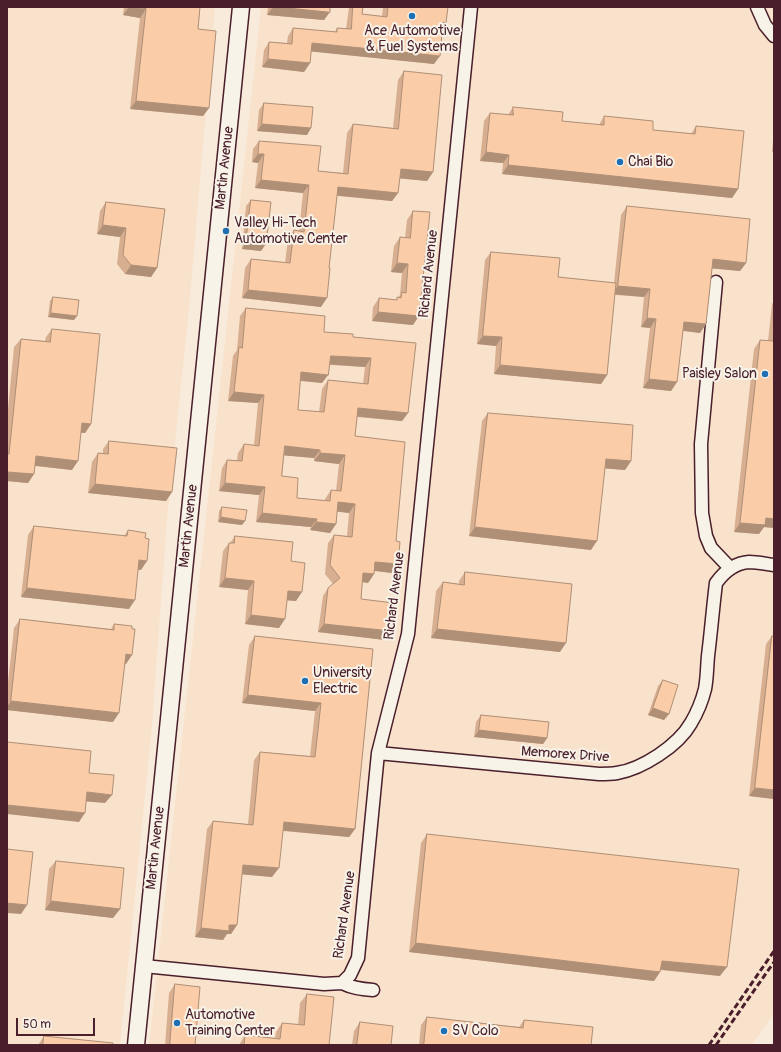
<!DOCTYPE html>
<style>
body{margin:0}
#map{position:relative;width:781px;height:1052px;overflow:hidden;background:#f8ebdb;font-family:Pangolin,sans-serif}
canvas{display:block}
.frame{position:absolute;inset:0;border:8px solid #4a1f2b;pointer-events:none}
.scale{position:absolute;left:16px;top:1018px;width:79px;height:18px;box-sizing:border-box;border:2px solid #4a1f2b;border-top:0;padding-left:5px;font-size:12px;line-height:14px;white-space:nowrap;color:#4a1f2b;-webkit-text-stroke:3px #f7f3e8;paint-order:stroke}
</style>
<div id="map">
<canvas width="781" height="1052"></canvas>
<div class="frame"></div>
<div class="scale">50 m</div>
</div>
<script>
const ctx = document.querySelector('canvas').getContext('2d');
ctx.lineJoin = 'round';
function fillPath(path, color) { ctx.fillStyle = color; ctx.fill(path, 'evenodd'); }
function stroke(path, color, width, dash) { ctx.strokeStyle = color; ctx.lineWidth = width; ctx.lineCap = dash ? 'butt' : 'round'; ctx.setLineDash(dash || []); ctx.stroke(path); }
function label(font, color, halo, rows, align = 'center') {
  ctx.font = font + ' Pangolin,sans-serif'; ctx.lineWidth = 4; ctx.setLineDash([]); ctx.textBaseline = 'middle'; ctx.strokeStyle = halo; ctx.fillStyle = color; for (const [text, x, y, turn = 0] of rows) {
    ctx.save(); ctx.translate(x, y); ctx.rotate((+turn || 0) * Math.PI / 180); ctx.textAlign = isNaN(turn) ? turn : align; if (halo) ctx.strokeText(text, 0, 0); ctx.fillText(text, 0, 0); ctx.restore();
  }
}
fillPath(new Path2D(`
 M 7,7 L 215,7 L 189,309 L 167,520 L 152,726 L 120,1045 L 7,1045 Z
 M 261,7 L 774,7 L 774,1013 L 752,1045 L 149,1045 Z`), '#f9e2cc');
const minor = new Path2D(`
 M 757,7 L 765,25 L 774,36
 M 716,282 L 701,444 L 702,513 L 706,536 L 711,548 L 730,568
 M 378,753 L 599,774 C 605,774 611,774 617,773 C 642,769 678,746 691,723 C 697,713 702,701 705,689 C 707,679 707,667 708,656 C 711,632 713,607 716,583 C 724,572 734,563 749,562 C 757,562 766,564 774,565
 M 144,966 L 324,984 L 342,983 L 350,975 L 358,958 L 378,753 L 408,634 L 471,7
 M 342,983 C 352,988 361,989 373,990`);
const tertiary = new Path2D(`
 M 136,1045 L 241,7`);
stroke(minor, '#4a1f2b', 15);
stroke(tertiary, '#4a1f2b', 19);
stroke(minor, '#f7f3e8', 12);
stroke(tertiary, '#f7f3e8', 16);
stroke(new Path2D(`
 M 709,1045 L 774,951
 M 716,1045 L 774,962`), '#4a1f2b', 3, [6, 3]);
fillPath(new Path2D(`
 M 124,7 L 200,7 L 198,29 L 209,108 L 203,116 L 130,109 L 140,18 L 123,15 Z
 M 268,7 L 330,7 L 324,20 L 267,15 Z
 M 349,7 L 363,7 L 362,14 L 382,16 L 383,7 L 448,7 L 434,64 L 311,51 L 310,63 L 304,72 L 262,67 L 264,50 L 269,42 L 287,43 L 288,36 L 293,28 L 335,32 L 337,28 L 346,29 Z
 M 404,71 L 433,172 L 427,181 L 400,178 L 398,193 L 392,201 L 337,196 L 321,307 L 242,298 L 245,268 L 251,259 L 285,263 L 288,239 L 294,230 L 299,231 L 303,193 L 255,188 L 258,163 L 252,162 L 253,149 L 259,141 L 318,171 L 343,173 L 347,133 L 353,124 L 393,128 L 398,80 Z
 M 264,103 L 311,128 L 307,135 L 257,131 L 259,110 Z
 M 513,107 L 562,121 L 599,125 L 604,116 L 653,130 L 691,134 L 696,126 L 738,189 L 732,198 L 502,174 L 503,163 L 480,161 L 484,121 L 490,113 L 508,115 Z
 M 774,130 L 774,152 L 772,152 Z
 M 251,200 L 261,251 L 242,249 L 246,206 Z
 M 106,202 L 157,268 L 151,277 L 125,274 L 117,264 L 120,237 L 97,234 L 100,211 Z
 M 627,206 L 746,263 L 740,271 L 712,268 L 706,324 L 700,333 L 683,331 L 677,382 L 671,391 L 643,388 L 650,328 L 641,327 L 644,297 L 615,295 L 607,375 L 601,384 L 494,374 L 496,346 L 477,344 L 485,260 L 491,252 L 558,277 L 614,283 L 621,215 Z
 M 413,211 L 413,325 L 372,321 L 373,307 L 379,298 L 396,300 L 400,295 L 402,273 L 391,272 L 394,246 L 400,237 L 405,238 L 407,220 Z
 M 53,297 L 74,320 L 48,317 L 50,301 Z
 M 774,301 L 774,528 L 764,527 L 759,534 L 734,532 L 754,349 L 760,340 L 768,341 L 772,304 Z
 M 246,308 L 324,332 L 353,337 L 416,343 L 408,413 L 402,421 L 357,417 L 355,436 L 392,573 L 374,571 L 374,574 L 368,583 L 362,582 L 361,599 L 391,631 L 385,640 L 318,632 L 323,596 L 328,588 L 333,584 L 325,574 L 328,543 L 334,535 L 347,536 L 349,513 L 337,511 L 336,524 L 330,533 L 310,530 L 311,527 L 256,522 L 259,495 L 219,491 L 222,468 L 227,460 L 237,460 L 238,453 L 244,444 L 254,445 L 258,403 L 228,401 L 233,356 L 237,350 L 240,316 ZM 330,365 L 365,367 L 363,384 L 328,380 L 322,389 L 319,412 L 298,410 L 300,381 L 322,383 L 328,375 ZM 284,455 L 314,458 L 314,461 L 339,464 L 336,491 L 331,490 L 325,499 L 325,501 L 297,498 L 282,476 Z
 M 52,329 L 91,424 L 85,433 L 81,433 L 72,470 L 35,466 L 34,474 L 28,483 L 7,481 L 7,419 L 14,347 L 21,339 L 45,341 L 46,337 Z
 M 488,413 L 631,461 L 625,470 L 605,468 L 591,550 L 469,536 L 482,421 Z
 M 109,441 L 172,492 L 166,501 L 88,493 L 92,462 L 98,453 L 103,453 L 103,449 Z
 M 222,507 L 242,525 L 218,522 L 219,511 Z
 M 34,526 L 124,536 L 128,530 L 141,570 L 138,570 L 129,609 L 21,597 L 28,535 Z
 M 235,536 L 291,561 L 296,601 L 287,600 L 279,628 L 245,624 L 248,590 L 219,587 L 223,551 L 229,543 L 230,543 Z
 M 465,572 L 560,652 L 431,638 L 436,591 L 443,582 L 459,584 L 459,581 Z
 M 20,619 L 111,629 L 114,624 L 126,664 L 125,664 L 113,722 L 7,710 L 7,691 L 14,628 Z
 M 255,636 L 373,649 L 355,829 L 349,837 L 283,831 L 272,877 L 242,874 L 237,925 L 231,934 L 227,934 L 223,940 L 195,937 L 207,829 L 213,821 L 248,824 L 254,760 L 260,752 L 310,756 L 315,711 L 242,703 L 249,645 Z
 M 772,636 L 774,799 L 749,796 L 766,644 Z
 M 663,680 L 669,714 L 664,720 L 648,715 L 658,686 Z
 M 481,715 L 547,738 L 543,744 L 474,737 L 476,722 Z
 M 427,834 L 720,976 L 660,970 L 660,972 L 654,981 L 409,952 L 421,843 Z
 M 56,861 L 120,909 L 113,918 L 45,910 L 49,869 Z
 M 175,984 L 195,1045 L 165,1045 L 169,993 Z
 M 307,994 L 329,1045 L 239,1045 L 245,1035 L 275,1038 L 276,1032 L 282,1023 L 298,1025 L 300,1003 Z
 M 427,1017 L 519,1027 L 524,1020 L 591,1045 L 419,1045 L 421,1025 Z
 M 360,1022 L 391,1045 L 352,1045 L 354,1031 Z
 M 44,1036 L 113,1045 L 38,1045 Z`), '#d7af90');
fillPath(new Path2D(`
 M 129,7 L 146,9 L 140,18 L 123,15 Z
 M 273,7 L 278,7 L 330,12 L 324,20 L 267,15 Z
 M 443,22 L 446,23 L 440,31 Z
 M 312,43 L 440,56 L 434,64 L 306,51 Z
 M 268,59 L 310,63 L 304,72 L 262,67 Z
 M 136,101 L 209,108 L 203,116 L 130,109 Z
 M 262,124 L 311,128 L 307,135 L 257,131 Z
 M 486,152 L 509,155 L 503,163 L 480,161 Z
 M 258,154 L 264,154 L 258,163 L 252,162 Z
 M 508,165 L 738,189 L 732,198 L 502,174 Z
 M 401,169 L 433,172 L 427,181 L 395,178 Z
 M 261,180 L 309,185 L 303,193 L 255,188 Z
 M 338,187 L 398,193 L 392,201 L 332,195 Z
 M 103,225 L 126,228 L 120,237 L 97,234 Z
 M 246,242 L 266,244 L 261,251 L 242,249 Z
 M 713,259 L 746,263 L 740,271 L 707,268 Z
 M 397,263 L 408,264 L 402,273 L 391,272 Z
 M 131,265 L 157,268 L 151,277 L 125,274 Z
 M 618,286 L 650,289 L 644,297 L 612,294 Z
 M 248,290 L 327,298 L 321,307 L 242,298 Z
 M 378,312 L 419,316 L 413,325 L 372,321 Z
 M 51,313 L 77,316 L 74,320 L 48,317 Z
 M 647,318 L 656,319 L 650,328 L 641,327 Z
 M 684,322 L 706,324 L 700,333 L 678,330 Z
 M 483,336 L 502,337 L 496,346 L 477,344 Z
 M 331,356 L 371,358 L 365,367 L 325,364 Z
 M 500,365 L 607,375 L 601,384 L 494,374 Z
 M 301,372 L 328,375 L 322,383 L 295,380 Z
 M 649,379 L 677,382 L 671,391 L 643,388 Z
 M 234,392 L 264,395 L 258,403 L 228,401 Z
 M 358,408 L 408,413 L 402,421 L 352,416 Z
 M 82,423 L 91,424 L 85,433 L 76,432 Z
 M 285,446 L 320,450 L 314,458 L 279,455 Z
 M 320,453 L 345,455 L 339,464 L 314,461 Z
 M 36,456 L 78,461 L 72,470 L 29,465 Z
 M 606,459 L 631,461 L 625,470 L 600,468 Z
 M 7,472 L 34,474 L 28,483 L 7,481 Z
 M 225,483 L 265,487 L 259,495 L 219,491 Z
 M 95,484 L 172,492 L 166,501 L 88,493 Z
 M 338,502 L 355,504 L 349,513 L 332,511 Z
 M 262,513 L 317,519 L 311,527 L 256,522 Z
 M 221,517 L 245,521 L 242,525 L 218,522 Z
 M 766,518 L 774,519 L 774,528 L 764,527 L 759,534 L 734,532 L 740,523 Z
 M 316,522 L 336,524 L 330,533 L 310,530 Z
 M 475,527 L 597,541 L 591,550 L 469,536 Z
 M 139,560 L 147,561 L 141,570 L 133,569 Z
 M 375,562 L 398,564 L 392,573 L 369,570 Z
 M 363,573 L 374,574 L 368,583 L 357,581 Z
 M 225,578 L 254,581 L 248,590 L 219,587 Z
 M 27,588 L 135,600 L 129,609 L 21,597 Z
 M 288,591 L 302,592 L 296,601 L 282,600 Z
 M 251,615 L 285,619 L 279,628 L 245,624 Z
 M 324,624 L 391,631 L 385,640 L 318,632 Z
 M 437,629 L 566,643 L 560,652 L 431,638 Z
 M 126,654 L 132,655 L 126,664 L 119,663 Z
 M 248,695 L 321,703 L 315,711 L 242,703 Z
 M 11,701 L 119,713 L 113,722 L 7,710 L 7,707 Z
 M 653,708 L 669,714 L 664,720 L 648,715 Z
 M 479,730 L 547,738 L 543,744 L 474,737 Z
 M 755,788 L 774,790 L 774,799 L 749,796 Z
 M 87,792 L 112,795 L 105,803 L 81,801 Z
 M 7,805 L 85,813 L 79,822 L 7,814 Z
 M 284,822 L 355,829 L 349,837 L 277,830 Z
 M 243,865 L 279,868 L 272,877 L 237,874 Z
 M 51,901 L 120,909 L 113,918 L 45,910 Z
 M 7,903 L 27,905 L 21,914 L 7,913 Z
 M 229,925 L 237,925 L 231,934 L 227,934 L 223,940 L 195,937 L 201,928 Z
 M 416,943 L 660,972 L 654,981 L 409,952 Z
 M 662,961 L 727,967 L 720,976 L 656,969 Z`), '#af8f76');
const building = new Path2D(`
 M 131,7 L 200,7 L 198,29 L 216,31 L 209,108 L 136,101 L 146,9 Z
 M 278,7 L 330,7 L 330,12 Z
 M 353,7 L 363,7 L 362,14 L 387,17 L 388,7 L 448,7 L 446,23 L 443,22 L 440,56 L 312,43 L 310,63 L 268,59 L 269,42 L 292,44 L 293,28 L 337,32 L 337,28 L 351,29 Z
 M 404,71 L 442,75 L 433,172 L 401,169 L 398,193 L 338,187 L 329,268 L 330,268 L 327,298 L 248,290 L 251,259 L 290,263 L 294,230 L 304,232 L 309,185 L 261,180 L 264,154 L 258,154 L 259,141 L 321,146 L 318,171 L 348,174 L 353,124 L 398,129 Z
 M 264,103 L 313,107 L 311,128 L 262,124 Z
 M 513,107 L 563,112 L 562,121 L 604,125 L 604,116 L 653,121 L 653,130 L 695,134 L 696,126 L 744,131 L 738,189 L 508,165 L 509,155 L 486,152 L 490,113 L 513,115 Z
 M 251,200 L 271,202 L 266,244 L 246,242 Z
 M 106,202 L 165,209 L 157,268 L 131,265 L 123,255 L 126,228 L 103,225 Z
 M 627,206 L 750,219 L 746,263 L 713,259 L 706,324 L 684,322 L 677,382 L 649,379 L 656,319 L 647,318 L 650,289 L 618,286 Z
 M 413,211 L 430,212 L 419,316 L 378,312 L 379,298 L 397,300 L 397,297 L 401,298 L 402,292 L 406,293 L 408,264 L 397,263 L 400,237 L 410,238 Z
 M 491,252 L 560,258 L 558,277 L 616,283 L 607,375 L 500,365 L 502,337 L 483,336 Z
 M 53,297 L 79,300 L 77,316 L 51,313 Z
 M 246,308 L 325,316 L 324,332 L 353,334 L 353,337 L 416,343 L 408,413 L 358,408 L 355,436 L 405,442 L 396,541 L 400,542 L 398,564 L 375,562 L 374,574 L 363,573 L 361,599 L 394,603 L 391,631 L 324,624 L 328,588 L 340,578 L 330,565 L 334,535 L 352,537 L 355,504 L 338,502 L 336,524 L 316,522 L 317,519 L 262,513 L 265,487 L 225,483 L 227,460 L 242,461 L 244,444 L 259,446 L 264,395 L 234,392 L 239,347 L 242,348 ZM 331,356 L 371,358 L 368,384 L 328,380 L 324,412 L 298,410 L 301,372 L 328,375 ZM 285,446 L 320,450 L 320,453 L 345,455 L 341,491 L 331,490 L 330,501 L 297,498 L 298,478 L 282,476 Z
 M 52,329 L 100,334 L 91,424 L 82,423 L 78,461 L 36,456 L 34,474 L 7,472 L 7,454 L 9,454 L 21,339 L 50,342 Z
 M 774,332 L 774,519 L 766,518 L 765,525 L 740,523 L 760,340 L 773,341 Z
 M 488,413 L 633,425 L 631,461 L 606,459 L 597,541 L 475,527 Z
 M 109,441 L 177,448 L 172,492 L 95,484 L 98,453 L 108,454 Z
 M 222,507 L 247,510 L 245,521 L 221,517 Z
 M 34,526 L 127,536 L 128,530 L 146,533 L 145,538 L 149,539 L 147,561 L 139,560 L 135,600 L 27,588 Z
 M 235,536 L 293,542 L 291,561 L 305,563 L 302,592 L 288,591 L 285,619 L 251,615 L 254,581 L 225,578 L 229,543 L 234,543 Z
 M 465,572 L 572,584 L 566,643 L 437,629 L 443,582 L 464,585 Z
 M 20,619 L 114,630 L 114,624 L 132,626 L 132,629 L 135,629 L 132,655 L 126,654 L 119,713 L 11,701 Z
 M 255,636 L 373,649 L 355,829 L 284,822 L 279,868 L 243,865 L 237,925 L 229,925 L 229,931 L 201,928 L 213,821 L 253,825 L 260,752 L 315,757 L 321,703 L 248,695 Z
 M 772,636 L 774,636 L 774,790 L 755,788 Z
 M 663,680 L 678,685 L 669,714 L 653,708 Z
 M 481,715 L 549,722 L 547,738 L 479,730 Z
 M 7,742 L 91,751 L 89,773 L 114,775 L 112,795 L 87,792 L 85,813 L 7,805 Z
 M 427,834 L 739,869 L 727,967 L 662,961 L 660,972 L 416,943 Z
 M 7,849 L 33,852 L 27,905 L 7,903 Z
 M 56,861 L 124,868 L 120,909 L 51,901 Z
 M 175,984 L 200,987 L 195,1045 L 170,1045 Z
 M 307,994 L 334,997 L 329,1045 L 244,1045 L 245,1035 L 280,1039 L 282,1023 L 304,1025 Z
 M 427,1017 L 523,1028 L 524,1020 L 593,1027 L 591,1045 L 424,1045 Z
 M 360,1022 L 393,1026 L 391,1045 L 357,1045 Z
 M 44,1036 L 113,1043 L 113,1045 L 43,1045 Z`);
fillPath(building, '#facca8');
stroke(building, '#af8f76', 1);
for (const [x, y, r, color] of [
 [412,16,4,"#1f6fb2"],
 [620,162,4,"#1f6fb2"],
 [226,231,4,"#1f6fb2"],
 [765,374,4,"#1f6fb2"],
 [305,681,4,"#1f6fb2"],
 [177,1023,4,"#1f6fb2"],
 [444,1031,4,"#1f6fb2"]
]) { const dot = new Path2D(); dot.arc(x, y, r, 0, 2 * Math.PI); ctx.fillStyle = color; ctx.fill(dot); stroke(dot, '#f7f3e8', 1.5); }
label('14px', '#4a1f2b', '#f7f3e8', [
 ["Ace Automotive",412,31,"center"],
 ["& Fuel Systems",412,47,"center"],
 ["Chai Bio",628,162],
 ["Valley Hi-Tech",234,223],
 ["Automotive Center",234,239],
 ["Paisley Salon",757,374,"right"],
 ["University",313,673],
 ["Electric",313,689],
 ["Automotive",185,1015],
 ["Training Center",185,1031],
 ["SV Colo",452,1031]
], 'left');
label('14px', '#4a1f2b', '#f7f3e8', [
 ["Martin Avenue",225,168,-84],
 ["Richard Avenue",429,274,-84],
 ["Martin Avenue",189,526,-84],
 ["Richard Avenue",395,596,-83],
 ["Memorex Drive",565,755,4],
 ["Martin Avenue",156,848,-84],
 ["Richard Avenue",345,915,-82]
]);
</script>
